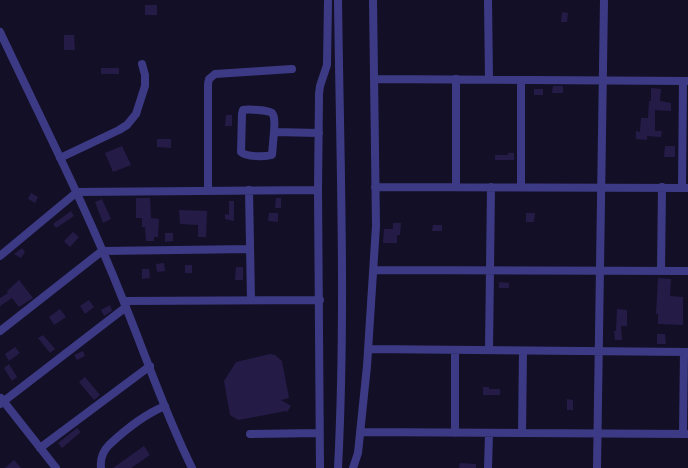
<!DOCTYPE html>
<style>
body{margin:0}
canvas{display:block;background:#130f26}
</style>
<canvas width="688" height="468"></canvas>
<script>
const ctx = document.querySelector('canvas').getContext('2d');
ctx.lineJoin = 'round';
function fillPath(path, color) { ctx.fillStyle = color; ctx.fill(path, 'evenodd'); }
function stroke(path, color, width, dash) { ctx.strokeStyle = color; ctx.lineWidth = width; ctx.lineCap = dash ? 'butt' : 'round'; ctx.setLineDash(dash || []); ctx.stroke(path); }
fillPath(new Path2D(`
 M 145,5 L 157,5 L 157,15 L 145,15 Z
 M 562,12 L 568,13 L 567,22 L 561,22 Z
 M 64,35 L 74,35 L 75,50 L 64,50 Z
 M 101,68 L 119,68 L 119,74 L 101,74 Z
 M 553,86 L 563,86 L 563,93 L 552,93 Z
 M 651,88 L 661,89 L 660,101 L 671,103 L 671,111 L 655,110 L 655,131 L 662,131 L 661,137 L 647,136 L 647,140 L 636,139 L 636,131 L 640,132 L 641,118 L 648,118 L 649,101 L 651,101 Z
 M 534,89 L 543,89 L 543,95 L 534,95 Z
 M 226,115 L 232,115 L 232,126 L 225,126 Z
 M 157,139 L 171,139 L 171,148 L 157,147 Z
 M 122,146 L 131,165 L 113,172 L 105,153 Z
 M 665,146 L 675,146 L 675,157 L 664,157 Z
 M 508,153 L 514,153 L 514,160 L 495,160 L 495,155 L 508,155 Z
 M 31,193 L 38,197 L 35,203 L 28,199 Z
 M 136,198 L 150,198 L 151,218 L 159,219 L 158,237 L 154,237 L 154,241 L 146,241 L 145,227 L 142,227 L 142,218 L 136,218 Z
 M 276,198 L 281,198 L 281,208 L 275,208 Z
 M 102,199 L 111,219 L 103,223 L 95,202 Z
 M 229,201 L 234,201 L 234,221 L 225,219 L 225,214 L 229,215 Z
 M 179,210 L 207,211 L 206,237 L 198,237 L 198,225 L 180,224 Z
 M 71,211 L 74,216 L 56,228 L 53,224 Z
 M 269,213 L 278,213 L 278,222 L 268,221 Z
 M 526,213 L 535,213 L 534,222 L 526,222 Z
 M 393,223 L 401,223 L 400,235 L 397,235 L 397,243 L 383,243 L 384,229 L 393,229 Z
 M 433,225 L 442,225 L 442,231 L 432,231 Z
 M 73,232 L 79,237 L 70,247 L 64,241 Z
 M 165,233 L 173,233 L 173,241 L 165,242 Z
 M 22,248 L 25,252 L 21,258 L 14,254 Z
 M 164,263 L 165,271 L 157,272 L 156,264 Z
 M 185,265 L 192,265 L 192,273 L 185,273 Z
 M 236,267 L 243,267 L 243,280 L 235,280 Z
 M 142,269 L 149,269 L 150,278 L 142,279 Z
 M 658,278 L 671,279 L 670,296 L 683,297 L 683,325 L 658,324 L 658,314 L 656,314 Z
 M 19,280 L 33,298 L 19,307 L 12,298 L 0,306 L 0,298 L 8,293 L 7,291 Z
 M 499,282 L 509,283 L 509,288 L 499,288 Z
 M 89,300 L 94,307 L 85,314 L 80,306 Z
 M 110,305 L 112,311 L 104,316 L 101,310 Z
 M 60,309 L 66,317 L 54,325 L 49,317 Z
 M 617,309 L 627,310 L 627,326 L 621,326 L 622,340 L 615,340 L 614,331 L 616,331 Z
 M 657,334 L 665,334 L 666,344 L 657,344 Z
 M 43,335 L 55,349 L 50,353 L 38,338 Z
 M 15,347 L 20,353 L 9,361 L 5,354 Z
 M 83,351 L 85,356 L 77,360 L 74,355 Z
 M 270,354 L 275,355 L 282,361 L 289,398 L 281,400 L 291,406 L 287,412 L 286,411 L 238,420 L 230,415 L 224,381 L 236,362 Z
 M 9,364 L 17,377 L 12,381 L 4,368 Z
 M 85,377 L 100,395 L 94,400 L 79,382 Z
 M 483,387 L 489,387 L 489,389 L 500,389 L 500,395 L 483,395 Z
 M 567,399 L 573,400 L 573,410 L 567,410 Z
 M 77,428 L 81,432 L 62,448 L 58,443 Z
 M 144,446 L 150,455 L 131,468 L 113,468 Z
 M 14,460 L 21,468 L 5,468 Z
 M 460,463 L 476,464 L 476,468 L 459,468 Z`), '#241b47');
stroke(new Path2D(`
 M 338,0 C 340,156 346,312 338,468
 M 488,0 L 489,79
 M 0,32 C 42,121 87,209 123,300 C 146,356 165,414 192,468
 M 374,79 L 688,81
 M 456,79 L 456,187
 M 274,132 C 274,127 276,118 272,113 C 268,110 248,109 243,110 L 242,114 L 241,152 C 246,157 265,157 272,155 L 274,132 L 319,133
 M 60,158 L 119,130 L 127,125 L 136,114 L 145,86 L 145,75 L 142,64
 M 375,187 L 688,188
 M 521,187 L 521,80
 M 682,188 L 683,81
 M 249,190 L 251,300
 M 208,191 L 208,84 L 209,79 L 215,74 L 292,69
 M 0,256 L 77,192 L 318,190
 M 374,270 L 688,271
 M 661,271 L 662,187
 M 124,301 L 320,300
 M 0,331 L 102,251 L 250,249
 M 368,349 L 688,352
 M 489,350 L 491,187
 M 1,398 L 56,468
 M 0,404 L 126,307
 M 360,432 L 688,434
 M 455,433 L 455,350
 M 522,433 L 523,351
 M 250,434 L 319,433
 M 683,434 L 684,352
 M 40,448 L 150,366
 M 101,468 C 100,459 103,451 109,445 C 126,429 143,415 165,406
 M 320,468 L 318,190 L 319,94 L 320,86 L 327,65 L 328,0
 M 353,468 L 358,453 L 367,366 L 376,226 L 373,0
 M 488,468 L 489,433
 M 597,468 L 604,0`), '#3d3a85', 8);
</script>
